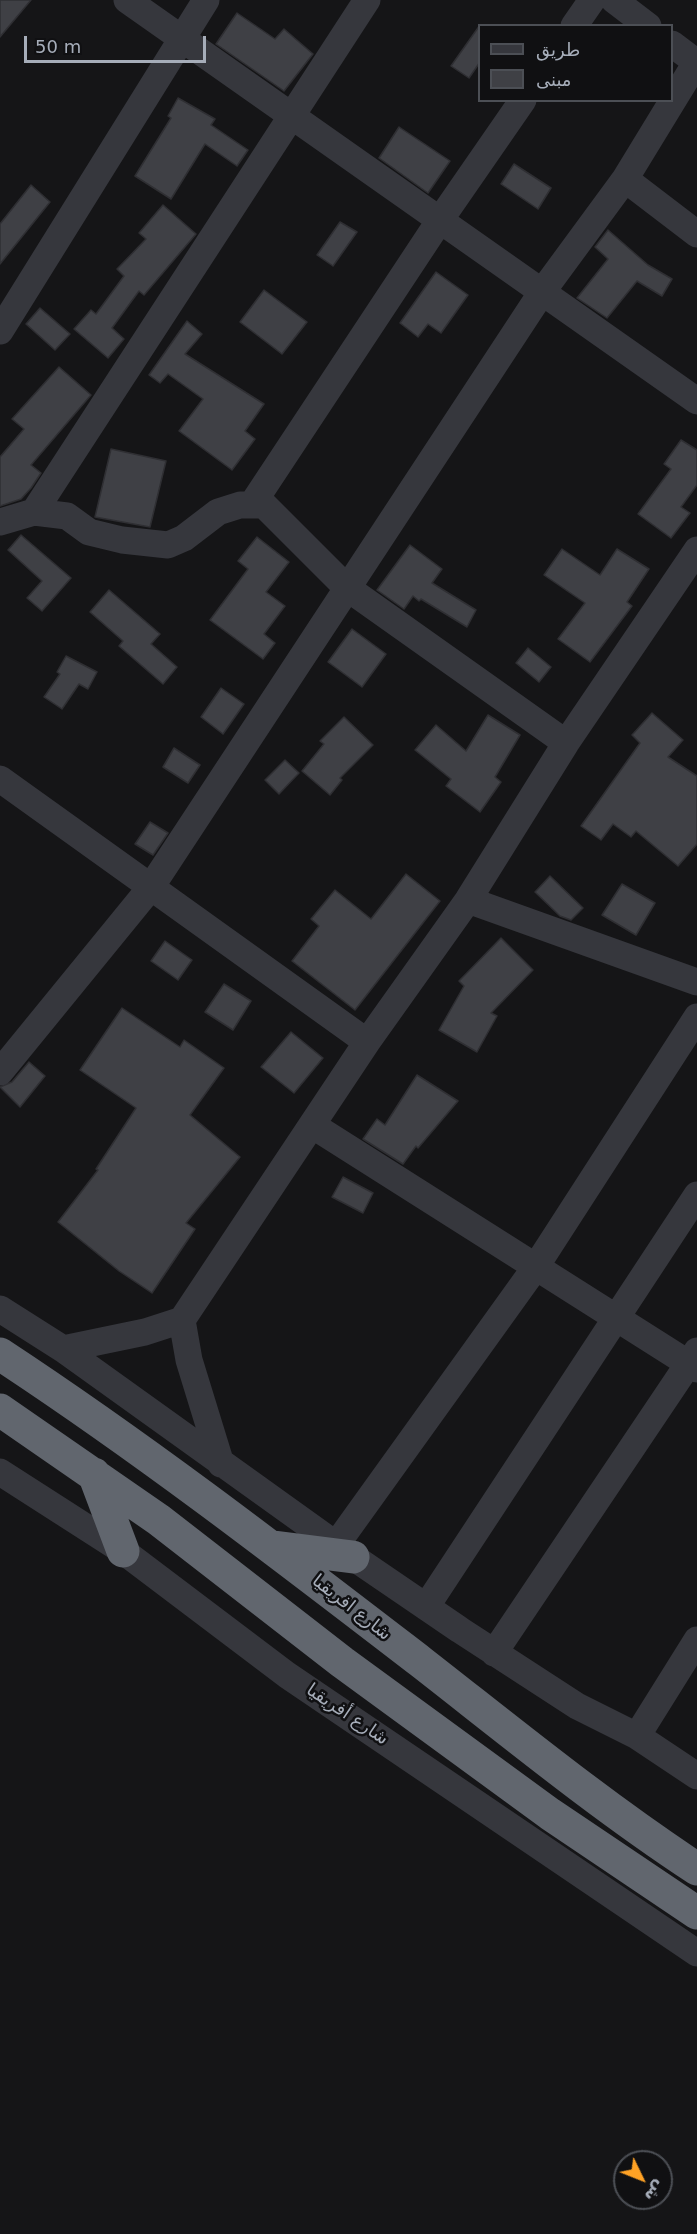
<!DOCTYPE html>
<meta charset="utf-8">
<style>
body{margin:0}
#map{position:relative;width:697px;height:2234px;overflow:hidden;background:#151517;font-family:"DejaVu Sans","Noto Sans Arabic",sans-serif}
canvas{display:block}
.legend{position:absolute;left:478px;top:24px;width:195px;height:78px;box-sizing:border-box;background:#101012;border:2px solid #4c4f55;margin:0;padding:8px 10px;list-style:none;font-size:18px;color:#a6adb9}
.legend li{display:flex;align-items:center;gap:12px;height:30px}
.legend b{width:30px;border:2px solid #4c4f55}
.north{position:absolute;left:613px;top:2150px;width:60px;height:60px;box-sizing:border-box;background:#101012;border:2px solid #4c4f55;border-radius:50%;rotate:133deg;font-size:16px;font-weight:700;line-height:24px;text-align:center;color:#a6adb9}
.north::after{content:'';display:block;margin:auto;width:21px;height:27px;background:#ffa225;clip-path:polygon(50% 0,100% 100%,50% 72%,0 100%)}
.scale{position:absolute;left:24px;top:36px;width:182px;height:27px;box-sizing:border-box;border:3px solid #a6adb9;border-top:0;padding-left:8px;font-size:18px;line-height:21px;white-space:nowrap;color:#a6adb9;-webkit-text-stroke:4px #101012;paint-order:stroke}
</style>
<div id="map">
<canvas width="697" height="2234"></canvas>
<ul class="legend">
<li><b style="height:8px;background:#36373d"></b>طريق</li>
<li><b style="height:16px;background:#3f4045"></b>مبنى</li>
</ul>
<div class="north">ش</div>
<div class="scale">50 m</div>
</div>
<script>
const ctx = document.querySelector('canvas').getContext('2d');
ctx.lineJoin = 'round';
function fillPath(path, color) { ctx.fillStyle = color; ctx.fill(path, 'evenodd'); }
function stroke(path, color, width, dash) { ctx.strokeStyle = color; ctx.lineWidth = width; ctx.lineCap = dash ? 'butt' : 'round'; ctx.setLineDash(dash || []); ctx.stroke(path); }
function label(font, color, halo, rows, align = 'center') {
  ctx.font = font + ' "DejaVu Sans","Noto Sans Arabic",sans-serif'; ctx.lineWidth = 5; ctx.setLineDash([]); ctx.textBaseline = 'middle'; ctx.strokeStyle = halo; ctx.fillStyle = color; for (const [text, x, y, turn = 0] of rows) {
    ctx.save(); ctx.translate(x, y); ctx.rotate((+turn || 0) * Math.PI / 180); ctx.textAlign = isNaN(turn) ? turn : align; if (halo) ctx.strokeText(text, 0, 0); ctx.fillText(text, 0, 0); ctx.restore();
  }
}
const building = new Path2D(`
 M 0,0 L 31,0 L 0,37 Z
 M 237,13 L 275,39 L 284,29 L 313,54 L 284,91 L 216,44 Z
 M 480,25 L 480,62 L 469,78 L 451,66 Z
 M 178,98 L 215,119 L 211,125 L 248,150 L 237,166 L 205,144 L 171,199 L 135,176 L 171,118 L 168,116 Z
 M 399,127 L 450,161 L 428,193 L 379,158 Z
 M 514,164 L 551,188 L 538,209 L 501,184 Z
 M 31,185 L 50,202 L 0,264 L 0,224 Z
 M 163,205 L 196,234 L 144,295 L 139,291 L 112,328 L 124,339 L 108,358 L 74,329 L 91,310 L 96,314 L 124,276 L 117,269 L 146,239 L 139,233 Z
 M 340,222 L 357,232 L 333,266 L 317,255 Z
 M 608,230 L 648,265 L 672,279 L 662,296 L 637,281 L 607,318 L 577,298 L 608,259 L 595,247 Z
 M 436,272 L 468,295 L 441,333 L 428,324 L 418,337 L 400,323 Z
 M 264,290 L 307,322 L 282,354 L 240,322 Z
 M 40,308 L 70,334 L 55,350 L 26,324 Z
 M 187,321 L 202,334 L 185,354 L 264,404 L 245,431 L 255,439 L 232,470 L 179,431 L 203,399 L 168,374 L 160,383 L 149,375 Z
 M 59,367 L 91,395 L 31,465 L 41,473 L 31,488 L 21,499 L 0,506 L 0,457 L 24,429 L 12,419 Z
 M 681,440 L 697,450 L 697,485 L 681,507 L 690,513 L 671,538 L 638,514 L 671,469 L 664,464 Z
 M 111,449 L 166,461 L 150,527 L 95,517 Z
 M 21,535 L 71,578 L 42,611 L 27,598 L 42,581 L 8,550 Z
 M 257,537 L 289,562 L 266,592 L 285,606 L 264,634 L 275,643 L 263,659 L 210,620 L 248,569 L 238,561 Z
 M 410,545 L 442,569 L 432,583 L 476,610 L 467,627 L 421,599 L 419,601 L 413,596 L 404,609 L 377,590 Z
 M 562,549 L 600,575 L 617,549 L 649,569 L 627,602 L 632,606 L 590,662 L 558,639 L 585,603 L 544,575 Z
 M 109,590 L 160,634 L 151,644 L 177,667 L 163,684 L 119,646 L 123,641 L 90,612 Z
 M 352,629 L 386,654 L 362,687 L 328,662 Z
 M 528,648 L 551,667 L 539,682 L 516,663 Z
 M 66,656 L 97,672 L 88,689 L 79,684 L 62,709 L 44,697 L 60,674 L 57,672 Z
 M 221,688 L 244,704 L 223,734 L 201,717 Z
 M 652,713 L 683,740 L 668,757 L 697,776 L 697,844 L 678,866 L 636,831 L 631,837 L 613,824 L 601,840 L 581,826 L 640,743 L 632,735 Z
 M 488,715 L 520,735 L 495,777 L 501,782 L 480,812 L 446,786 L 451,779 L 415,750 L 436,725 L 466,751 Z
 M 344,717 L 373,745 L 340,778 L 342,780 L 330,795 L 302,771 L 324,744 L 320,741 Z
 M 174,748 L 200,765 L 188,783 L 163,767 Z
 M 285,760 L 299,773 L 279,794 L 265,780 Z
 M 150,822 L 168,833 L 153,855 L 135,844 Z
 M 406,874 L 440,901 L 355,1010 L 292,961 L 319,926 L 311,919 L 335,890 L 371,919 Z
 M 550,876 L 583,908 L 571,920 L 560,916 L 535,892 Z
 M 622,884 L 655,903 L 636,935 L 602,915 Z
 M 501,938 L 533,970 L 491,1013 L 497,1016 L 477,1052 L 439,1030 L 464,986 L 459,981 Z
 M 165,941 L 192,960 L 178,980 L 151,961 Z
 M 224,984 L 251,1001 L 233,1030 L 205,1012 Z
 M 122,1008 L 180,1047 L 184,1040 L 224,1068 L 190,1115 L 240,1157 L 186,1223 L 195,1229 L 152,1293 L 119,1271 L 58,1222 L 98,1170 L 96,1169 L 136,1108 L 80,1070 Z
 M 291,1032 L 323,1058 L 294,1093 L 261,1067 Z
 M 29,1062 L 45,1076 L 20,1107 L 0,1087 L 12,1082 Z
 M 417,1075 L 458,1101 L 418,1148 L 416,1146 L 403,1164 L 363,1139 L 377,1119 L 385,1125 Z
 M 343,1177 L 373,1193 L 363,1213 L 332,1197 Z`);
fillPath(building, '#3f4045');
stroke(building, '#2f2f33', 1.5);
stroke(new Path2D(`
 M 127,0 L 697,401
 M 614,0 L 648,26
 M 574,26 L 592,0
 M 672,44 L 696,62
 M 625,179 L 697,234
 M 0,331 L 206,0
 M 253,503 L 440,220 L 523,100
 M 34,512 L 367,0
 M 0,522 L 34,512 L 67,516 L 89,532 L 122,540 L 168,545 L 184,538 L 218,512 L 240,505 L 264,505 L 346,587 L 566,743
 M 0,779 L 367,1042
 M 468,900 L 697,982
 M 0,1072 L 151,887 L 542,292 L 625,179 L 697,61
 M 312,1125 L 697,1369
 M 0,1309 L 63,1349 L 353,1557 L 460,1630 L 577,1706 L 637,1736 L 697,1776
 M 182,1320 L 189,1360 L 221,1464
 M 63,1349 L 145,1332 L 182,1320 L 367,1042 L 468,900 L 566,743 L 697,550
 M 0,1472 L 123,1551 L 287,1675 L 697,1953
 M 336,1545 L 535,1268 L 697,1017
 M 426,1607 L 697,1195
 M 494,1653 L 697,1351
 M 637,1736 L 697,1640`), '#36373d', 27);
stroke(new Path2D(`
 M 0,1354 C 146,1450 283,1556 421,1662 C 512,1733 601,1806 697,1869
 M 0,1410 L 159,1520 L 342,1662 L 550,1814 L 697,1913
 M 94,1474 L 123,1551
 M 274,1547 L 353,1557`), '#61666e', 33);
label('18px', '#a6adb9', '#101012', [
 ["شارع افريقيا",351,1608,38],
 ["شارع أفريقيا",347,1715,34]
]);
</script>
